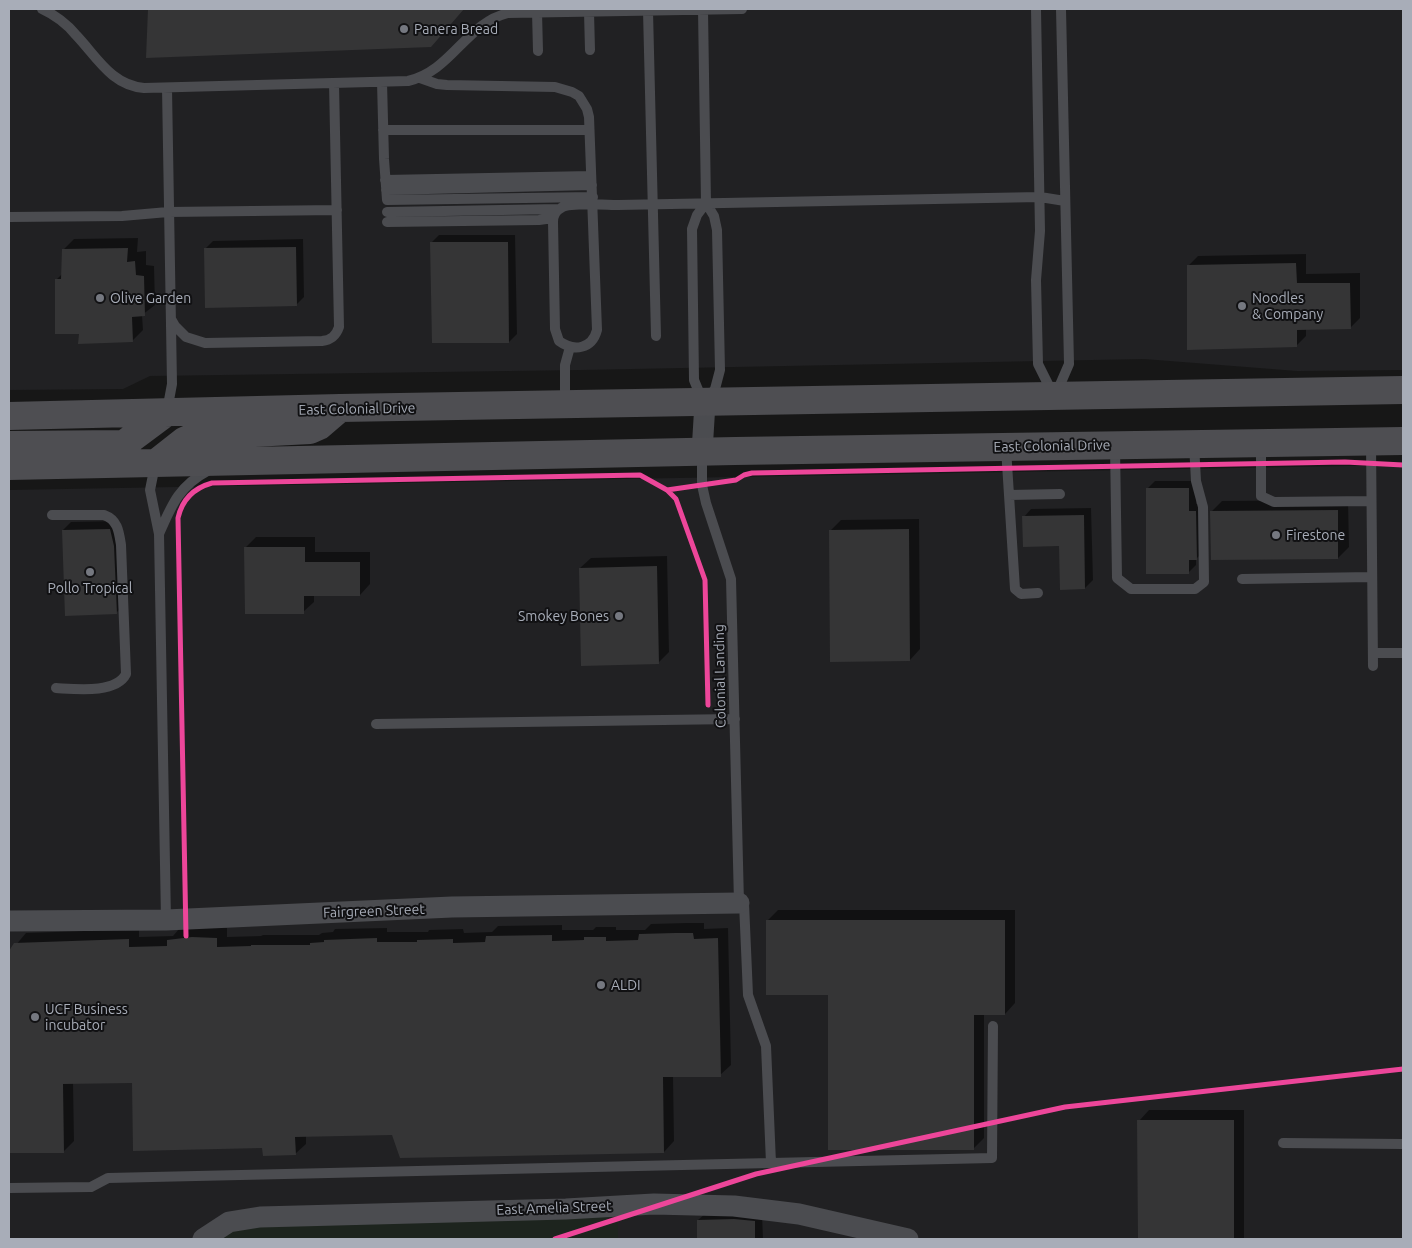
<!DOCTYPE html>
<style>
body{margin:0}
#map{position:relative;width:1412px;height:1248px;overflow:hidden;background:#171717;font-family:Ubuntu,sans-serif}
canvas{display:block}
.frame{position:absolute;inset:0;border:10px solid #a8adb8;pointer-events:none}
</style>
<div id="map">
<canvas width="1412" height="1248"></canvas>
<div class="frame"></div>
</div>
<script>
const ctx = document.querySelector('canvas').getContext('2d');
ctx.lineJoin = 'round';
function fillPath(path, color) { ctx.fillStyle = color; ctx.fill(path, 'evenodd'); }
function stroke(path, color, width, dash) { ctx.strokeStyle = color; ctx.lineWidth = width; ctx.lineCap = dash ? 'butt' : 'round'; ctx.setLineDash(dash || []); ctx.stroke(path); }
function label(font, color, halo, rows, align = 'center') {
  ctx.font = font + ' Ubuntu,sans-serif'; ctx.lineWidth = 4; ctx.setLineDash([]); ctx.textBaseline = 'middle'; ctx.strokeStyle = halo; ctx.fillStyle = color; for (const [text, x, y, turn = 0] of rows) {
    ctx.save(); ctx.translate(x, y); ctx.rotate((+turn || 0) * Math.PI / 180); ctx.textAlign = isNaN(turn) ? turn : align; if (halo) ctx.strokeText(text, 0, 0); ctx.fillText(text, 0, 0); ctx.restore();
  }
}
fillPath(new Path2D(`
 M 9,9 L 1403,9 L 1403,370 L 1297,371 L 1144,359 L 581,370 L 150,376 L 123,389 L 9,390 Z
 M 1403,465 L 1403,1239 L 9,1239 L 9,490 Z`), '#212123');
fillPath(new Path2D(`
 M 629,1211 L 630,1217 L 628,1220 L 618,1221 L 618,1239 L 216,1239 L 239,1224 Z`), '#1d241e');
fillPath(new Path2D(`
 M 149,9 L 463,9 L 438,37 L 148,57 Z
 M 439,235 L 515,235 L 517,334 L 509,342 L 431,243 Z
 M 138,238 L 137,252 L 146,251 L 146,265 L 154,266 L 155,305 L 142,315 L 143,330 L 132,341 L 80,333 L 56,280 L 63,273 L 64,249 L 74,239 Z
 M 303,239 L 304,297 L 296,305 L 205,249 L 213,241 Z
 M 1306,254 L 1306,274 L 1360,273 L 1360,318 L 1350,328 L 1306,329 L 1306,336 L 1296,346 L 1188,266 L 1198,256 Z
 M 1155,481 L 1196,481 L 1196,504 L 1204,504 L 1204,551 L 1196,559 L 1196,565 L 1188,573 L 1147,489 Z
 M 1348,500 L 1349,547 L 1338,558 L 1211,512 L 1222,501 Z
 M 1091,508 L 1093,580 L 1085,588 L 1061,545 L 1024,517 L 1031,509 Z
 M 919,519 L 920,649 L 910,660 L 830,531 L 841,520 Z
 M 118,521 L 124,605 L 116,613 L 63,530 L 71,522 Z
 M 256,537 L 315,537 L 315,552 L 370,552 L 370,584 L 360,595 L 314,595 L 314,602 L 303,612 L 246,547 Z
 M 667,556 L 669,652 L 658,663 L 580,568 L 591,558 Z
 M 778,910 L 1015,910 L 1015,1003 L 1005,1014 L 984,1014 L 984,1138 L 973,1149 L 829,993 L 767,921 Z
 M 686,923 L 704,923 L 704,929 L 728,928 L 731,1065 L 720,1075 L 673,1076 L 674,1141 L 664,1152 L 393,1134 L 306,1135 L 306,1144 L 295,1154 L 263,1147 L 133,1082 L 73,1082 L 74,1141 L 63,1152 L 9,1152 L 9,953 L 26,933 L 139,929 L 139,937 L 173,936 L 179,929 L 203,927 L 227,928 L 227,937 L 261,936 L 263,935 L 319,935 L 322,933 L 333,932 L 335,929 L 387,928 L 387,932 L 428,932 L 429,930 L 463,929 L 464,933 L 492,932 L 498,926 L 562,925 L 562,930 L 593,930 L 596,927 L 616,927 L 616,930 L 645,930 L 651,924 Z
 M 1149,1110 L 1244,1110 L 1244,1239 L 1139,1239 L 1139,1121 Z
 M 706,1213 L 762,1214 L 763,1239 L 699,1239 L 698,1220 Z`), '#0007');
fillPath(new Path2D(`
 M 148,9 L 464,9 L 431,47 L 146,58 Z
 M 430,242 L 508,242 L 509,343 L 432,343 Z
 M 296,247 L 297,306 L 205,308 L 204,248 Z
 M 128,248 L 127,262 L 135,261 L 136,275 L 144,276 L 145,316 L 132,317 L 133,342 L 78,344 L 79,334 L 55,334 L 55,279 L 61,279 L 62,249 Z
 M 1296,263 L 1297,283 L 1350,283 L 1351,329 L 1297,330 L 1297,347 L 1187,350 L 1187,265 Z
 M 1146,488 L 1189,488 L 1189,511 L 1196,511 L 1197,560 L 1189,560 L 1189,574 L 1146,574 Z
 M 1338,510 L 1338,559 L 1211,560 L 1210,511 Z
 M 1084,515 L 1085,589 L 1060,590 L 1059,546 L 1023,547 L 1022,516 Z
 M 110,529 L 114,546 L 117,614 L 65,616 L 62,530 Z
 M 909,529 L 910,661 L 830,662 L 829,530 Z
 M 244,547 L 305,547 L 305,562 L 360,562 L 360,596 L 304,596 L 304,614 L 245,614 Z
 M 657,566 L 659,664 L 581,666 L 579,568 Z
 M 766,920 L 1005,920 L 1005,1015 L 974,1015 L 974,1150 L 828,1150 L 828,995 L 766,995 Z
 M 675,933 L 693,933 L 694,939 L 718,938 L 721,1077 L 663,1077 L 664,1153 L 400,1158 L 392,1135 L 295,1137 L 296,1155 L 263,1156 L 262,1148 L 133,1151 L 132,1083 L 63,1084 L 64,1153 L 9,1153 L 9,951 L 14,943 L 129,939 L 129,947 L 167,946 L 167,940 L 192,937 L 217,938 L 217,947 L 251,946 L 251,945 L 310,945 L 310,943 L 324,942 L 324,940 L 377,938 L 377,942 L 417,942 L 417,940 L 453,939 L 453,943 L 485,942 L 486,936 L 552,935 L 552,941 L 584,940 L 584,937 L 606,937 L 606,941 L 638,940 L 639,934 Z
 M 1137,1120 L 1234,1120 L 1234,1239 L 1138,1239 Z
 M 734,1219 L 755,1221 L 755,1239 L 697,1239 L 697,1220 Z`), '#353536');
stroke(new Path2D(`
 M 42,9 C 55,15 67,24 76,35 C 97,57 111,85 144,88 L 408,81 C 452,71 466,23 508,13 L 742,9
 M 1036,9 L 1040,231 L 1036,280 L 1038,364 L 1053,394
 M 703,10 L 706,203 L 714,216 L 717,230 L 720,370 L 715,389 L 705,403 L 701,397 L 694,380 L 692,229 L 697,215 L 706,203
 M 648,11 L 656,336
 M 537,12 L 538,51
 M 589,12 L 590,50
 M 420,78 L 437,84 L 447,85 L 555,87 L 572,92 L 579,96 L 587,109 L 589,117 L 597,330 C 592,349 574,352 559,341 L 555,329 L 553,222 C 553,216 555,211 561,208 C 569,202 606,205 618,205 L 1040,197 L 1065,201
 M 382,82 L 384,159 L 387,200 L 593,197
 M 383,130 L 589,130
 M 385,180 L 591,176
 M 386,190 L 592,185
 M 387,212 L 559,209
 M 9,217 L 122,216 L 168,212 L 337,210
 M 387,222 L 539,220 L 553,218
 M 171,319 L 175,326 L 186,337 L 205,343 L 322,341 C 331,340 336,336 339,327 L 334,83
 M 1056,394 L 1069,364 L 1061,9
 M 565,402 L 565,365 L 570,347
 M 167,411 L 172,384 L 167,88
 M 1371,442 L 1373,666
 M 1261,443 L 1261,496 L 1274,502 L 1371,501
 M 1115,446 L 1117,578 L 1131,589 L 1195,589 L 1204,582 L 1203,507 L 1196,481 L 1194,444
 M 1006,448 L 1015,589 L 1021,594 L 1038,593
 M 702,454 L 702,485 L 706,503 L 731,579 L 739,903
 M 155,465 L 150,490 L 159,534 L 166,920
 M 1009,495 L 1060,494
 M 52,515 L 104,515 C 118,520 119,532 121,545 L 126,674 C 116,694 75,689 56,688
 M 159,534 C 172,504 179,486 209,470
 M 1242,579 L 1372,577
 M 1373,653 L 1403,653
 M 376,724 L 735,719
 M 744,903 L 748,995 L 766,1046 L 771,1163
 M 1283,1143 L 1403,1144
 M 9,1188 L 91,1187 L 108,1178 L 992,1158 L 993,1026`), '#4b4c50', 10);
stroke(new Path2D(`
 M 702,452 L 705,403
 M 9,921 L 166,920 L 452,907 L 739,903
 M 203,1239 L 229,1222 L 260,1217 L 566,1209 L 654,1204 L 734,1206 L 799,1214 L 908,1239`), '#4b4c50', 21);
stroke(new Path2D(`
 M 9,416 L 340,408 L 1403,390
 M 9,445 L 124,444 L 167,412
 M 156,463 L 184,441 L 195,436 L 310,430 L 319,426 L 340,408
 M 9,466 L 735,451 L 1403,441`), '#4e4e52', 28);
stroke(new Path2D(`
 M 667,490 L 736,480 L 744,475 L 752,473 L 1345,462 L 1403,465
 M 186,936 L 178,518 C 182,500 194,488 212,483 L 640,475 L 667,490 L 676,499 L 705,580 L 708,705
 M 555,1239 L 756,1174 L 1065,1107 L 1403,1069`), '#ed469a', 5);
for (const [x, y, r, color] of [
 [404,29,5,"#757880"],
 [100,298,5,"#757880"],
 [1242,306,5,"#757880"],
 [1276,535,5,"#757880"],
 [90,572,5,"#757880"],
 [619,616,5,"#757880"],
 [601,985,5,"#757880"],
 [35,1017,5,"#757880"]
]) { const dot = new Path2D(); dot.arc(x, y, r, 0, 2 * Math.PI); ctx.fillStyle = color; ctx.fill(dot); stroke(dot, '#111113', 2); }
label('14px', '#a8adb8', '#111113', [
 ["Panera Bread",414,29],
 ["Olive Garden",110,298],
 ["Noodles",1252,298],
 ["& Company",1252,314],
 ["Firestone",1286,535],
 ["Pollo Tropical",90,588,"center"],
 ["Smokey Bones",609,616,"right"],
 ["ALDI",611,985],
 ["UCF Business",45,1009],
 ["incubator",45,1025]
], 'left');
label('14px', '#a8adb8', '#111113', [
 ["East Colonial Drive",357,409,-1],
 ["East Colonial Drive",1052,446,-1],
 ["Colonial Landing",720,676,-91],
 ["Fairgreen Street",374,911,-2],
 ["East Amelia Street",554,1208,-2]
]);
</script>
